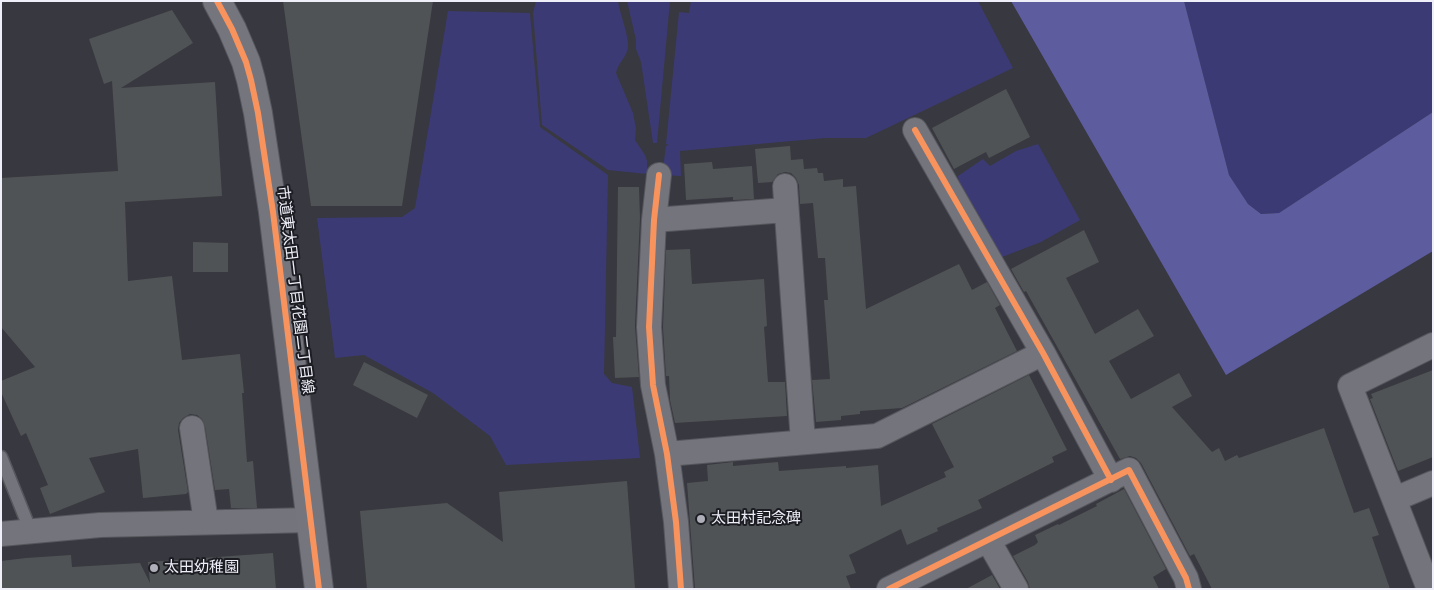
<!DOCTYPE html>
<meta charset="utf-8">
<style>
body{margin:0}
#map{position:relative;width:1434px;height:590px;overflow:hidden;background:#383840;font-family:"Roboto Serif",serif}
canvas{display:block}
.frame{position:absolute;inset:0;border:2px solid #eeeff8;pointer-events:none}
</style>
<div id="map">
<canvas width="1434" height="590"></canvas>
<div class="frame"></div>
</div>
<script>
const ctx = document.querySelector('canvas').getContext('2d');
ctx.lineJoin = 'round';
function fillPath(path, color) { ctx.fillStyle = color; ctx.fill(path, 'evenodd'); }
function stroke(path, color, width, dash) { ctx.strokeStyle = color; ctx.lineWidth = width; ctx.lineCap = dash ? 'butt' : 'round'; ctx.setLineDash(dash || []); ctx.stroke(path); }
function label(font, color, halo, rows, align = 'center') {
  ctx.font = font + ' "Roboto Serif","Noto Sans JP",serif'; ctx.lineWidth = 4; ctx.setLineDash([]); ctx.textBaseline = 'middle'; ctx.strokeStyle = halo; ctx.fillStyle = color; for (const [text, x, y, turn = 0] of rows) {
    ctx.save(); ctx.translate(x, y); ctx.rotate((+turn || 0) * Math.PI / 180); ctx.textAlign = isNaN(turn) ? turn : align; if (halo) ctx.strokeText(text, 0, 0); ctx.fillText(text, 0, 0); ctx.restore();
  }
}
fillPath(new Path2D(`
 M 536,1 L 618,1 C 620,15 629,35 628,48 C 626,58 618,63 616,73 L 633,113 L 636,129 L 635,140 L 645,155 L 647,161 L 647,174 L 608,170 L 542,125 L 533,13 Z
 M 627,1 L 670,1 L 657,143 L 653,143 L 641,62 L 636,49 L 636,40 Z
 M 691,1 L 978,1 L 1013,68 L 866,138 L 825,138 L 680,151 L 681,176 L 662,175 L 666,146 L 669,145 L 666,144 L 679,12 L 689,13 Z
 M 1184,1 L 1433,1 L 1433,112 L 1279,213 L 1261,214 L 1248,204 L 1229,175 Z
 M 448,11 L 530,13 L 540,127 L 608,175 L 604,374 L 612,383 L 632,387 L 640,458 L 506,465 L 490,436 L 433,393 L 364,355 L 335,358 L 317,218 L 402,217 L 415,208 Z
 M 1038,144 L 1080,220 L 1041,242 L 1002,257 L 959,182 L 958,176 L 983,159 L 990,166 L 1016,151 Z`), '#3c3a74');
fillPath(new Path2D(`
 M 1011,1 L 1184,1 L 1229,175 L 1248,204 L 1261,214 L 1279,213 L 1433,112 L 1433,251 L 1226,375 Z`), '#5d5c9f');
fillPath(new Path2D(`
 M 283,1 L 433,1 L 402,206 L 311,206 Z
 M 172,10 L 193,43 L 121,88 L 215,82 L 222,196 L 125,202 L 128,281 L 172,276 L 182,360 L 240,354 L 244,393 L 242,393 L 247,462 L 253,461 L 257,508 L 231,508 L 229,489 L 215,490 L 205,426 L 202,419 L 197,415 L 190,414 L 183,418 L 179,423 L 178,430 L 188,492 L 186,494 L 143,498 L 138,449 L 89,458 L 105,492 L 50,514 L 40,488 L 48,485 L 26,433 L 21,436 L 1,392 L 1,381 L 35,367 L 1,327 L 1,178 L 118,171 L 112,81 L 104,84 L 89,39 Z
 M 1006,89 L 1030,137 L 989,158 L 986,152 L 954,169 L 932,128 Z
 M 790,146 L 791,160 L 803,159 L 804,169 L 817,168 L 818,173 L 823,173 L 824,181 L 843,179 L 843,187 L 856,186 L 866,309 L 959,264 L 972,290 L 987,282 L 1000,305 L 995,308 L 1017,351 L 902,408 L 860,411 L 860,414 L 841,416 L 841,420 L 816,422 L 812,380 L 830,379 L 824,300 L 828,300 L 825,258 L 818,258 L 813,203 L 800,204 L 799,185 L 796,178 L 791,173 L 785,172 L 778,174 L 772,182 L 758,183 L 755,149 Z
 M 712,162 L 713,169 L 752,166 L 754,199 L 733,200 L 733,197 L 686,200 L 684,164 Z
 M 618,187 L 639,187 L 640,218 L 635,326 L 639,377 L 615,378 L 613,337 L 616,337 Z
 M 1084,230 L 1099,262 L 1066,278 L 1095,334 L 1138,309 L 1154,336 L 1109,361 L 1131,399 L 1179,373 L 1192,396 L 1172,407 L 1212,452 L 1219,448 L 1225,461 L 1237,455 L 1239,458 L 1324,428 L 1354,513 L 1369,508 L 1379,535 L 1372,537 L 1390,589 L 1212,589 L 1194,554 L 1190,556 L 1141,463 L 1136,458 L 1130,456 L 1120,459 L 1026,291 L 1024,292 L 1011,269 Z
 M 193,242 L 228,243 L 228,272 L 193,272 Z
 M 690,249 L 692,284 L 764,279 L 767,326 L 764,327 L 768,382 L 785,382 L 787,416 L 675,423 L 670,400 L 669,376 L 666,376 L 663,327 L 666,250 Z
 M 364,362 L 428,395 L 417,418 L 353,385 Z
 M 1433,370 L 1433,457 L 1398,471 L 1370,399 L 1373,398 L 1371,394 Z
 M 1029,375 L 1067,450 L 1052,457 L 1054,462 L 978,500 L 982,508 L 937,528 L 938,531 L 907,545 L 901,529 L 849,555 L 856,573 L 846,576 L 851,589 L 695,589 L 687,483 L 708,481 L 707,465 L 733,462 L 733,466 L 778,462 L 779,471 L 846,466 L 846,468 L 878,465 L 881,506 L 946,477 L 944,472 L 954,467 L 932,424 Z
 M 627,481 L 635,589 L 367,589 L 360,511 L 447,503 L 503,542 L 499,492 Z
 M 1124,489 L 1166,569 L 1153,577 L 1159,589 L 1030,589 L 1028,582 L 1013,556 L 1035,545 L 1038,542 L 1035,535 L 1058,524 L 1059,525 L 1097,506 L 1096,504 Z
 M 273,553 L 276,589 L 1,589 L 1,561 L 26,558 L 71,555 L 72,567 L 140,563 L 150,583 L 148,562 Z
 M 992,575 L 1000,589 L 966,589 Z`), '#505355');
const lane = new Path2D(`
 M 1,457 L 31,532`);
const street = new Path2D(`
 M 915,130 L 1043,353 L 1111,480
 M 659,175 L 654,220 L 649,327 L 653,385 L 667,454 L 676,522 L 681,589
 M 785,186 L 803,442
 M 654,220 L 786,210
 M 192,428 L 206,522
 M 667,454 L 877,436 L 1043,353
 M 1395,499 L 1433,483
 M 1,534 L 100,525 L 312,520
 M 988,540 L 1016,589
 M 889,589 L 1129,470 L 1186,578 L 1189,589
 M 1429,589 L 1350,386 L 1433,345`);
const secondary = new Path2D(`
 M 217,1 L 232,29 L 246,62 L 251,80 L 258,113 L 273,212 L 319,589`);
stroke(lane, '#56565d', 15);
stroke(street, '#56565d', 26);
stroke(secondary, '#56565d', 30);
stroke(lane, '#74747c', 12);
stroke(street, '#74747c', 24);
stroke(secondary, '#75757e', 28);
stroke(new Path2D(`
 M 217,1 L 232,29 L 246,62 L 251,80 L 258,113 L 273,212 L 319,589
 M 915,130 L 1043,353 L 1111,480
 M 659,175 L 654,220 L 649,327 L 653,385 L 667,454 L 676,522 L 681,589
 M 889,589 L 1129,470 L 1186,578 L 1189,589`), '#f8935d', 6);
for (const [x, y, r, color] of [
 [701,519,5,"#aeafb8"],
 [154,568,5,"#aeafb8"]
]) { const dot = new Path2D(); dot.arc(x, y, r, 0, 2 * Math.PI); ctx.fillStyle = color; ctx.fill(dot); stroke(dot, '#1c1d23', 2); }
label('15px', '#eeeff8', '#1c1d23', [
 ["市道東太田一丁目花園二丁目線",295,290,83]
]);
label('15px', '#eeeff8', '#1c1d23', [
 ["太田村記念碑",711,519],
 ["太田幼稚園",164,568]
], 'left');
</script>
